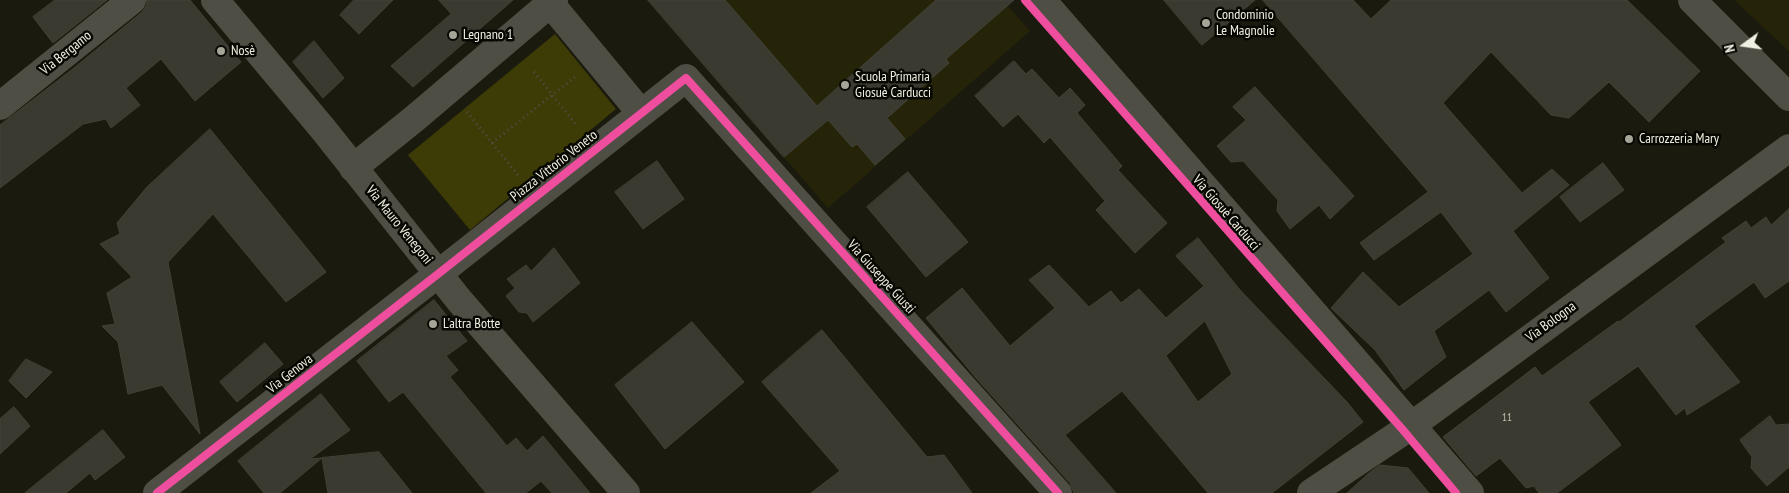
<!DOCTYPE html>
<meta charset="utf-8">
<style>
body{margin:0}
#map{position:relative;width:1789px;height:493px;overflow:hidden;background:#1a1a0e;font-family:"PT Sans Narrow",sans-serif}
canvas{display:block}
.north{position:absolute;left:1719px;top:20px;width:50px;height:50px;-webkit-text-stroke:4px #080802;paint-order:stroke;rotate:256deg;font-size:14px;font-weight:700;line-height:20px;text-align:center;color:#f0f0e2}
.north::after{content:'';display:block;margin:auto;width:18px;height:22px;background:#f0f0e2;clip-path:polygon(50% 0,100% 100%,50% 72%,0 100%)}
</style>
<div id="map">
<canvas width="1789" height="493"></canvas>
<div class="north">N</div>
</div>
<script>
const ctx = document.querySelector('canvas').getContext('2d');
ctx.lineJoin = 'round';
function fillPath(path, color) { ctx.fillStyle = color; ctx.fill(path, 'evenodd'); }
function stroke(path, color, width, dash) { ctx.strokeStyle = color; ctx.lineWidth = width; ctx.lineCap = dash ? 'butt' : 'round'; ctx.setLineDash(dash || []); ctx.stroke(path); }
function label(font, color, halo, rows, align = 'center') {
  ctx.font = font + ' "PT Sans Narrow",sans-serif'; ctx.lineWidth = 5; ctx.setLineDash([]); ctx.textBaseline = 'middle'; ctx.strokeStyle = halo; ctx.fillStyle = color; for (const [text, x, y, turn = 0] of rows) {
    ctx.save(); ctx.translate(x, y); ctx.rotate((+turn || 0) * Math.PI / 180); ctx.textAlign = isNaN(turn) ? turn : align; if (halo) ctx.strokeText(text, 0, 0); ctx.fillText(text, 0, 0); ctx.restore();
  }
}
fillPath(new Path2D(`
 M 648,0 L 1003,0 L 1030,31 L 828,208 Z
 M 1734,0 L 1789,0 L 1789,51 Z`), '#252409');
fillPath(new Path2D(`
 M 555,34 L 616,109 L 470,230 L 408,155 Z`), '#3d3b06');
const building = new Path2D(`
 M 55,0 L 107,0 L 53,43 L 33,17 Z
 M 147,0 L 190,0 L 241,62 L 195,101 L 161,59 L 126,88 L 140,105 L 111,128 L 106,119 L 83,124 L 0,188 L 0,125 L 74,68 L 142,12 L 146,6 Z
 M 354,0 L 393,0 L 359,34 L 340,15 Z
 M 439,0 L 513,0 L 413,87 L 391,66 L 451,14 Z
 M 648,0 L 725,0 L 817,106 L 936,0 L 1014,0 L 946,59 L 949,63 L 887,118 L 905,139 L 875,165 L 857,144 L 852,147 L 828,120 L 784,157 Z
 M 1164,0 L 1255,0 L 1202,45 Z
 M 1263,0 L 1353,0 L 1371,19 L 1391,0 L 1627,0 L 1700,71 L 1649,122 L 1609,82 L 1569,118 L 1551,115 L 1491,52 L 1443,103 L 1522,193 L 1552,169 L 1569,185 L 1513,231 L 1549,278 L 1506,312 L 1489,290 L 1434,331 L 1446,357 L 1404,390 L 1375,350 L 1331,308 L 1363,272 L 1399,307 L 1473,254 L 1441,212 L 1374,260 L 1360,243 L 1428,192 Z
 M 314,41 L 344,78 L 323,98 L 293,62 Z
 M 1014,61 L 1026,74 L 1032,69 L 1059,98 L 1070,88 L 1085,105 L 1077,113 L 1122,166 L 1118,170 L 1167,223 L 1135,253 L 1096,210 L 1105,201 L 1050,137 L 1044,143 L 1018,114 L 1003,127 L 975,96 Z
 M 1255,87 L 1354,196 L 1330,219 L 1319,205 L 1290,229 L 1277,211 L 1278,200 L 1243,161 L 1231,162 L 1217,146 L 1246,120 L 1233,107 Z
 M 210,129 L 326,272 L 286,302 L 213,214 L 168,262 L 200,434 L 162,385 L 128,394 L 118,342 L 102,326 L 115,324 L 107,293 L 132,277 L 100,244 L 120,234 L 117,223 L 147,187 Z
 M 657,161 L 684,199 L 643,229 L 615,192 Z
 M 1603,163 L 1624,190 L 1580,222 L 1560,197 Z
 M 908,172 L 968,242 L 926,277 L 867,207 Z
 M 1789,209 L 1789,281 L 1765,298 L 1754,282 L 1694,326 L 1740,382 L 1687,415 L 1685,408 L 1676,415 L 1638,366 L 1588,402 L 1621,445 L 1557,493 L 1539,493 L 1534,486 L 1526,488 L 1500,458 L 1476,476 L 1443,437 L 1535,367 L 1542,376 L 1618,321 L 1619,322 L 1726,242 L 1722,238 L 1746,221 L 1751,228 L 1766,217 L 1771,225 Z
 M 1198,238 L 1240,290 L 1347,402 L 1363,422 L 1272,493 L 1208,493 L 1122,391 L 1065,435 L 1116,493 L 1074,493 L 1070,483 L 976,378 L 926,318 L 962,288 L 1010,346 L 1055,308 L 1029,280 L 1049,265 L 1089,307 L 1111,291 L 1121,303 L 1139,289 L 1166,318 L 1204,286 L 1176,256 ZM 1205,321 L 1232,374 L 1198,402 L 1166,356 Z
 M 554,248 L 580,283 L 533,322 L 527,313 L 519,312 L 506,296 L 515,288 L 507,279 L 526,265 L 531,271 Z
 M 434,300 L 467,341 L 446,356 L 458,370 L 450,377 L 507,446 L 516,438 L 527,451 L 543,436 L 590,493 L 552,493 L 541,481 L 526,493 L 486,493 L 403,392 L 389,402 L 357,361 Z
 M 692,322 L 744,382 L 665,449 L 615,385 Z
 M 822,330 L 927,457 L 944,455 L 972,493 L 811,493 L 840,471 L 762,382 Z
 M 265,343 L 283,364 L 237,402 L 220,382 Z
 M 26,359 L 52,372 L 26,398 L 9,381 Z
 M 321,394 L 350,430 L 310,459 L 322,458 L 280,493 L 264,493 L 238,461 Z
 M 14,407 L 30,426 L 0,454 L 0,419 Z
 M 1770,416 L 1776,425 L 1789,424 L 1789,467 L 1767,486 L 1751,468 L 1752,457 L 1740,440 Z
 M 103,430 L 125,457 L 95,480 L 90,473 L 66,493 L 25,493 Z
 M 379,452 L 412,493 L 328,493 L 322,458 Z
 M 1380,465 L 1408,468 L 1429,493 L 1347,493 L 1369,473 Z`);
fillPath(building, '#3a3a30');
stroke(building, '#424238', 1);
stroke(new Path2D(`
 M 534,72 L 577,126
 M 467,112 L 518,175
 M 492,143 L 576,76`), '#505047', 3, [1, 4]);
stroke(new Path2D(`
 M 215,0 L 323,129 L 459,300 L 626,493
 M 1042,0 L 1470,493
 M 1692,0 L 1789,97
 M 550,3 L 641,113
 M 0,106 L 132,0
 M 353,168 L 414,119 L 554,0
 M 157,493 L 438,274 L 686,78 L 1058,493
 M 1311,493 L 1411,426 L 1789,148`), '#4e4e45', 28);
stroke(new Path2D(`
 M 1025,0 L 1403,430 L 1456,493
 M 157,493 L 438,274 L 686,78 L 1058,493`), '#ef4d9e', 8);
for (const [x, y, r, color] of [
 [1206,23,5,"#a5a598"],
 [453,35,5,"#a5a598"],
 [221,51,5,"#a5a598"],
 [845,85,5,"#a5a598"],
 [1629,139,5,"#a5a598"],
 [433,324,5,"#a5a598"]
]) { const dot = new Path2D(); dot.arc(x, y, r, 0, 2 * Math.PI); ctx.fillStyle = color; ctx.fill(dot); stroke(dot, '#080802', 2); }
label('11px', '#c2c2b6', null, [
 ["11",1507,418]
]);
label('14px', '#f0f0e2', '#080802', [
 ["Condominio",1216,15],
 ["Le Magnolie",1216,31],
 ["Legnano 1",463,35],
 ["Nosè",231,51],
 ["Scuola Primaria",855,77],
 ["Giosuè Carducci",855,93],
 ["Carrozzeria Mary",1639,139],
 ["L'altra Botte",443,324]
], 'left');
label('14px', '#f0f0e2', '#080802', [
 ["Via Bergamo",66,53,-39],
 ["Piazza Vittorio Veneto",554,166,-38],
 ["Via Giosuè Carducci",1226,213,49],
 ["Via Mauro Venegoni",399,225,51],
 ["Via Giuseppe Giusti",881,277,48],
 ["Via Bologna",1551,322,-36],
 ["Via Genova",290,374,-38]
]);
</script>
